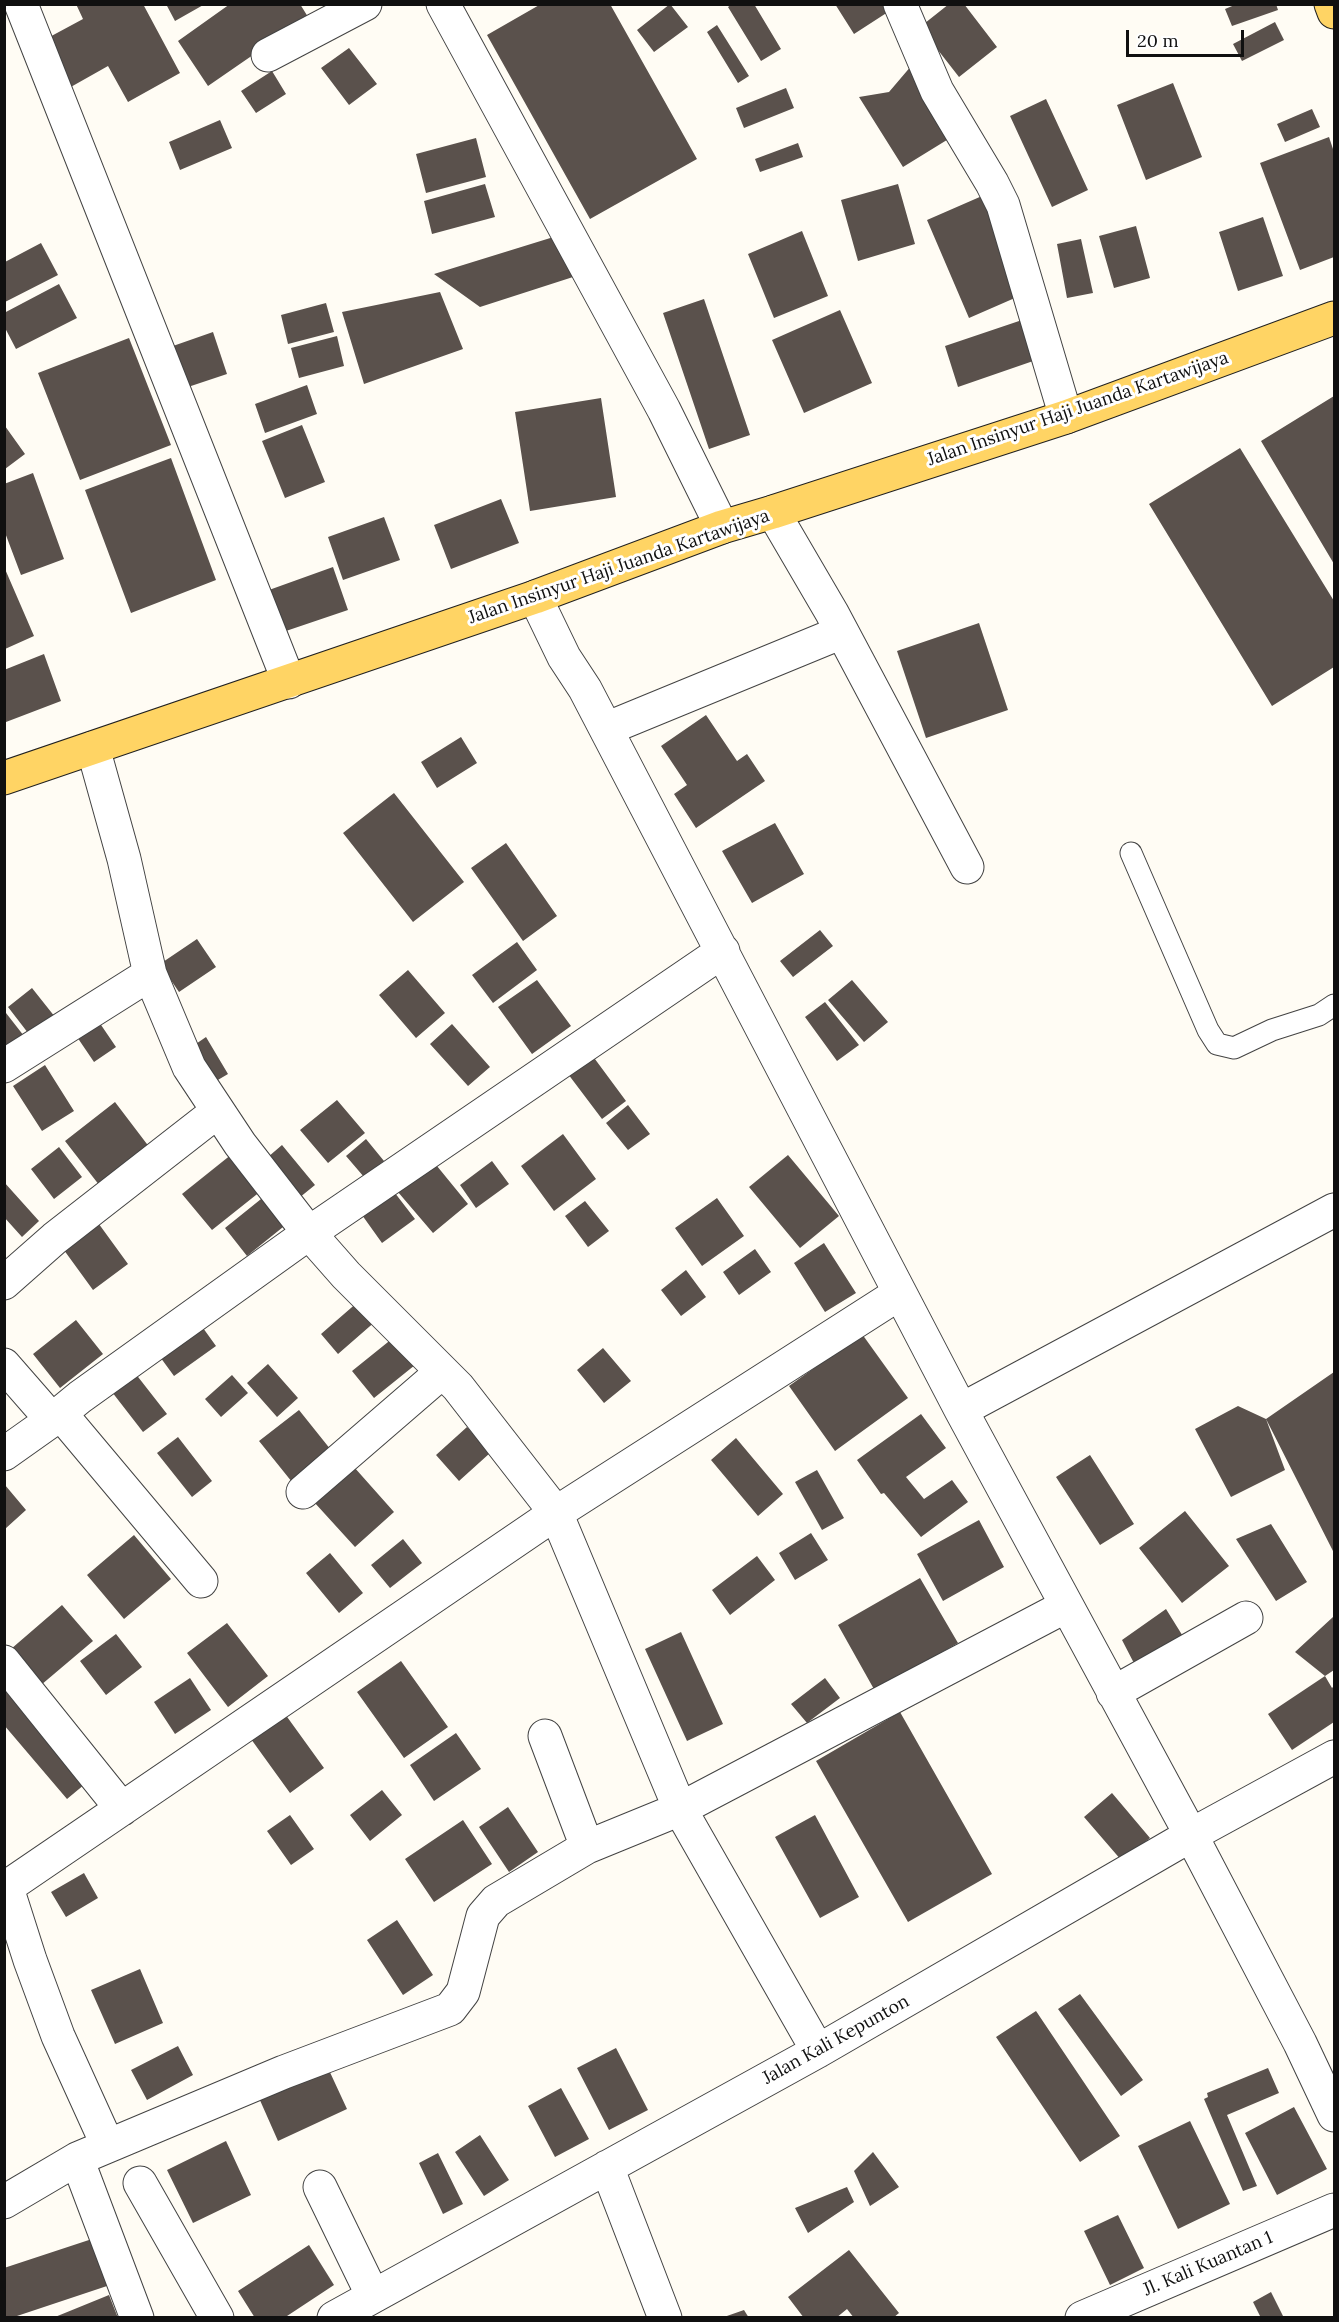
<!DOCTYPE html>
<style>
body{margin:0}
#map{position:relative;width:1339px;height:2322px;overflow:hidden;background:#fffcf4;font-family:Lora,serif}
canvas{display:block}
.frame{position:absolute;inset:0;border:6px solid #101010;pointer-events:none}
.scale{position:absolute;left:1126px;top:30px;width:118px;height:27px;box-sizing:border-box;border:3px solid #101010;border-top:0;padding-left:8px;font-size:18px;line-height:21px;white-space:nowrap;color:#101010;-webkit-text-stroke:4px #fff;paint-order:stroke}
</style>
<div id="map">
<canvas width="1339" height="2322"></canvas>
<div class="frame"></div>
<div class="scale">20 m</div>
</div>
<script>
const ctx = document.querySelector('canvas').getContext('2d');
ctx.lineJoin = 'round';
function fillPath(path, color) { ctx.fillStyle = color; ctx.fill(path, 'evenodd'); }
function stroke(path, color, width, dash) { ctx.strokeStyle = color; ctx.lineWidth = width; ctx.lineCap = dash ? 'butt' : 'round'; ctx.setLineDash(dash || []); ctx.stroke(path); }
function label(font, color, halo, rows, align = 'center') {
  ctx.font = font + ' Lora,serif'; ctx.lineWidth = 6; ctx.setLineDash([]); ctx.textBaseline = 'middle'; ctx.strokeStyle = halo; ctx.fillStyle = color; for (const [text, x, y, turn = 0] of rows) {
    ctx.save(); ctx.translate(x, y); ctx.rotate((+turn || 0) * Math.PI / 180); ctx.textAlign = isNaN(turn) ? turn : align; if (halo) ctx.strokeText(text, 0, 0); ctx.fillText(text, 0, 0); ctx.restore();
  }
}
fillPath(new Path2D(`
 M 76,4 L 143,4 L 180,73 L 128,102 L 108,66 L 69,88 L 44,40 L 83,19 Z
 M 166,4 L 205,4 L 175,21 Z
 M 230,4 L 300,4 L 308,17 L 208,86 L 178,41 Z
 M 541,4 L 610,4 L 697,159 L 590,219 L 487,35 Z
 M 670,4 L 688,27 L 654,52 L 637,30 Z
 M 732,4 L 754,4 L 781,49 L 761,61 L 728,7 Z
 M 835,4 L 883,4 L 888,12 L 854,34 Z
 M 949,4 L 964,4 L 997,47 L 959,77 L 920,27 Z
 M 1237,4 L 1276,4 L 1278,10 L 1232,26 L 1225,9 Z
 M 1275,22 L 1284,40 L 1242,61 L 1233,44 Z
 M 717,25 L 749,76 L 738,83 L 707,32 Z
 M 349,48 L 377,84 L 349,105 L 321,68 Z
 M 912,65 L 955,135 L 903,167 L 859,97 L 889,92 Z
 M 272,71 L 286,94 L 256,113 L 241,91 Z
 M 1173,83 L 1202,157 L 1146,180 L 1117,105 Z
 M 786,88 L 794,108 L 744,128 L 736,108 Z
 M 1046,99 L 1088,190 L 1052,207 L 1010,116 Z
 M 1312,109 L 1320,127 L 1285,142 L 1277,124 Z
 M 220,120 L 232,148 L 180,170 L 169,142 Z
 M 1329,137 L 1334,152 L 1334,257 L 1300,270 L 1260,163 Z
 M 476,138 L 486,177 L 426,193 L 416,154 Z
 M 798,143 L 803,157 L 760,172 L 755,159 Z
 M 485,184 L 495,217 L 432,234 L 424,201 Z
 M 898,184 L 915,244 L 858,261 L 841,200 Z
 M 982,196 L 1024,294 L 969,318 L 927,220 Z
 M 1263,217 L 1283,276 L 1238,291 L 1219,232 Z
 M 1136,226 L 1150,278 L 1114,288 L 1099,236 Z
 M 802,231 L 828,296 L 774,318 L 748,254 Z
 M 560,235 L 573,277 L 480,307 L 434,274 Z
 M 1081,239 L 1093,293 L 1067,298 L 1057,244 Z
 M 41,243 L 58,275 L 5,302 L 5,262 Z
 M 59,284 L 77,318 L 16,349 L 4,326 L 4,313 Z
 M 440,292 L 463,349 L 364,384 L 342,312 Z
 M 704,299 L 750,435 L 709,449 L 663,313 Z
 M 326,303 L 334,332 L 288,344 L 281,315 Z
 M 840,310 L 872,383 L 804,413 L 772,340 Z
 M 1025,319 L 1039,359 L 958,387 L 945,346 Z
 M 213,332 L 227,374 L 188,387 L 173,346 Z
 M 337,336 L 344,366 L 299,378 L 291,348 Z
 M 129,338 L 171,445 L 80,480 L 38,373 Z
 M 307,385 L 317,414 L 265,433 L 255,404 Z
 M 1334,396 L 1334,564 L 1261,441 Z
 M 601,398 L 616,497 L 530,511 L 515,412 Z
 M 302,425 L 325,482 L 285,498 L 262,441 Z
 M 5,426 L 25,454 L 5,469 Z
 M 1240,448 L 1334,601 L 1334,667 L 1272,706 L 1149,504 Z
 M 171,458 L 216,580 L 131,613 L 85,490 Z
 M 33,473 L 64,559 L 21,575 L 4,530 L 4,484 Z
 M 501,499 L 519,543 L 451,569 L 434,525 Z
 M 384,517 L 400,560 L 343,580 L 328,537 Z
 M 333,567 L 348,610 L 283,632 L 269,590 Z
 M 5,569 L 34,636 L 5,649 Z
 M 979,623 L 1008,710 L 926,738 L 897,651 Z
 M 44,654 L 61,701 L 6,722 L 4,670 Z
 M 706,715 L 737,761 L 747,754 L 765,781 L 696,828 L 674,794 L 687,785 L 661,746 Z
 M 461,737 L 477,763 L 437,788 L 421,762 Z
 M 394,793 L 464,882 L 413,922 L 343,833 Z
 M 775,823 L 804,874 L 752,903 L 722,851 Z
 M 506,843 L 557,916 L 523,941 L 471,868 Z
 M 820,930 L 833,946 L 793,977 L 780,961 Z
 M 197,939 L 216,967 L 179,992 L 160,964 Z
 M 517,942 L 537,970 L 493,1003 L 472,975 Z
 M 408,970 L 445,1013 L 416,1038 L 379,995 Z
 M 537,980 L 571,1026 L 532,1054 L 498,1007 Z
 M 852,980 L 888,1022 L 864,1042 L 828,1000 Z
 M 32,988 L 59,1022 L 35,1042 L 8,1007 Z
 M 825,1002 L 859,1045 L 837,1061 L 805,1017 Z
 M 6,1013 L 31,1045 L 4,1054 L 4,1014 Z
 M 97,1019 L 116,1047 L 94,1062 L 75,1034 Z
 M 452,1024 L 490,1067 L 468,1086 L 430,1044 Z
 M 206,1037 L 228,1074 L 211,1084 L 190,1048 Z
 M 589,1051 L 626,1101 L 602,1119 L 565,1070 Z
 M 45,1065 L 74,1111 L 42,1131 L 13,1086 Z
 M 337,1100 L 365,1133 L 328,1163 L 300,1130 Z
 M 115,1102 L 153,1152 L 103,1190 L 65,1141 Z
 M 628,1105 L 650,1134 L 628,1150 L 606,1123 Z
 M 563,1134 L 596,1179 L 554,1211 L 521,1166 Z
 M 366,1139 L 384,1161 L 364,1177 L 346,1156 Z
 M 282,1145 L 315,1185 L 294,1202 L 261,1163 Z
 M 59,1147 L 82,1177 L 54,1199 L 31,1169 Z
 M 237,1150 L 266,1187 L 212,1230 L 182,1194 Z
 M 428,1155 L 468,1204 L 433,1233 L 392,1185 Z
 M 788,1155 L 839,1216 L 800,1248 L 749,1187 Z
 M 492,1161 L 509,1184 L 476,1208 L 460,1185 Z
 M 4,1182 L 39,1221 L 22,1237 L 4,1217 Z
 M 388,1184 L 415,1219 L 382,1243 L 357,1208 Z
 M 271,1191 L 293,1219 L 247,1256 L 225,1228 Z
 M 717,1198 L 744,1236 L 702,1266 L 675,1228 Z
 M 585,1201 L 609,1231 L 588,1247 L 565,1216 Z
 M 96,1220 L 128,1264 L 93,1290 L 61,1246 Z
 M 824,1243 L 856,1293 L 825,1312 L 794,1263 Z
 M 755,1249 L 771,1272 L 739,1295 L 723,1272 Z
 M 686,1270 L 706,1297 L 681,1316 L 661,1290 Z
 M 359,1301 L 377,1320 L 338,1354 L 321,1334 Z
 M 76,1320 L 103,1354 L 60,1388 L 33,1354 Z
 M 198,1321 L 216,1346 L 174,1376 L 155,1350 Z
 M 862,1334 L 908,1398 L 835,1451 L 789,1386 Z
 M 393,1338 L 415,1365 L 374,1398 L 352,1371 Z
 M 603,1348 L 631,1381 L 604,1403 L 577,1370 Z
 M 268,1364 L 298,1398 L 277,1417 L 247,1383 Z
 M 1334,1372 L 1334,1553 L 1266,1419 L 1285,1470 L 1231,1497 L 1195,1429 L 1238,1406 L 1266,1419 Z
 M 135,1373 L 167,1414 L 143,1432 L 112,1392 Z
 M 232,1375 L 248,1393 L 221,1417 L 205,1399 Z
 M 299,1410 L 331,1450 L 292,1482 L 259,1441 Z
 M 921,1414 L 946,1448 L 906,1477 L 924,1499 L 952,1480 L 968,1502 L 921,1537 L 884,1493 L 881,1494 L 857,1460 Z
 M 467,1427 L 490,1453 L 459,1481 L 436,1455 Z
 M 178,1437 L 212,1481 L 192,1497 L 157,1453 Z
 M 736,1438 L 783,1494 L 758,1516 L 711,1460 Z
 M 1090,1455 L 1134,1524 L 1100,1545 L 1056,1477 Z
 M 354,1467 L 394,1512 L 355,1547 L 314,1502 Z
 M 817,1470 L 844,1518 L 822,1530 L 795,1482 Z
 M 5,1485 L 26,1510 L 5,1529 Z
 M 1185,1511 L 1229,1566 L 1182,1603 L 1139,1548 Z
 M 979,1520 L 1004,1567 L 943,1601 L 917,1554 Z
 M 1271,1524 L 1307,1582 L 1276,1601 L 1236,1539 Z
 M 811,1533 L 828,1560 L 795,1580 L 779,1553 Z
 M 134,1535 L 171,1579 L 124,1619 L 87,1575 Z
 M 403,1539 L 422,1563 L 390,1588 L 371,1565 Z
 M 330,1553 L 363,1593 L 339,1613 L 306,1573 Z
 M 757,1556 L 775,1580 L 730,1615 L 712,1590 Z
 M 920,1578 L 958,1643 L 875,1691 L 838,1625 Z
 M 62,1605 L 93,1641 L 41,1685 L 11,1649 Z
 M 1166,1609 L 1184,1638 L 1137,1669 L 1122,1640 Z
 M 1333,1617 L 1334,1670 L 1325,1676 L 1295,1652 Z
 M 227,1623 L 268,1676 L 228,1707 L 187,1653 Z
 M 681,1632 L 723,1724 L 687,1741 L 645,1649 Z
 M 116,1634 L 142,1667 L 106,1695 L 80,1661 Z
 M 401,1661 L 448,1727 L 404,1758 L 357,1692 Z
 M 1325,1676 L 1332,1688 L 1334,1686 L 1334,1722 L 1292,1750 L 1268,1714 Z
 M 190,1678 L 211,1710 L 175,1734 L 154,1702 Z
 M 825,1678 L 840,1698 L 807,1723 L 791,1704 Z
 M 13,1686 L 91,1779 L 67,1799 L 4,1725 L 4,1694 Z
 M 900,1712 L 992,1874 L 908,1922 L 816,1761 Z
 M 285,1714 L 324,1768 L 290,1793 L 251,1739 Z
 M 456,1733 L 481,1769 L 434,1801 L 410,1765 Z
 M 382,1790 L 402,1815 L 370,1841 L 350,1815 Z
 M 1112,1793 L 1150,1838 L 1122,1861 L 1084,1817 Z
 M 508,1807 L 538,1852 L 509,1872 L 479,1827 Z
 M 290,1815 L 314,1849 L 291,1865 L 267,1831 Z
 M 815,1815 L 859,1897 L 820,1918 L 775,1837 Z
 M 463,1820 L 492,1864 L 434,1902 L 405,1859 Z
 M 84,1873 L 98,1898 L 66,1917 L 51,1892 Z
 M 397,1920 L 433,1975 L 403,1995 L 367,1940 Z
 M 140,1969 L 163,2023 L 115,2044 L 91,1990 Z
 M 1080,1994 L 1143,2080 L 1121,2096 L 1058,2009 Z
 M 1036,2011 L 1120,2136 L 1080,2162 L 996,2037 Z
 M 178,2046 L 193,2075 L 147,2100 L 131,2070 Z
 M 616,2048 L 648,2110 L 609,2130 L 577,2068 Z
 M 328,2068 L 347,2109 L 278,2141 L 259,2098 Z
 M 1268,2068 L 1279,2093 L 1227,2115 L 1257,2186 L 1243,2191 L 1204,2099 L 1208,2097 L 1207,2093 Z
 M 561,2088 L 589,2139 L 555,2157 L 528,2106 Z
 M 1294,2107 L 1327,2169 L 1277,2195 L 1245,2133 Z
 M 1190,2121 L 1230,2204 L 1178,2229 L 1138,2146 Z
 M 480,2135 L 509,2180 L 484,2196 L 455,2152 Z
 M 226,2141 L 251,2195 L 193,2223 L 167,2170 Z
 M 873,2152 L 899,2187 L 870,2206 L 854,2171 Z
 M 438,2153 L 463,2204 L 443,2214 L 419,2163 Z
 M 847,2187 L 854,2202 L 808,2233 L 795,2208 Z
 M 1118,2215 L 1144,2268 L 1110,2285 L 1084,2231 Z
 M 92,2239 L 107,2286 L 11,2318 L 4,2318 L 4,2268 Z
 M 309,2245 L 334,2285 L 284,2318 L 255,2318 L 238,2291 Z
 M 849,2250 L 899,2313 L 893,2318 L 854,2318 L 847,2309 L 836,2318 L 804,2318 L 788,2297 Z
 M 1271,2292 L 1284,2318 L 1261,2318 L 1253,2302 Z
 M 109,2295 L 118,2318 L 55,2318 L 55,2317 Z
 M 744,2310 L 749,2318 L 724,2318 L 724,2317 Z`), '#5a514c');
const service = new Path2D(`
 M 1131,853 L 1208,1030 L 1217,1044 L 1234,1048 L 1272,1030 L 1319,1015 L 1334,1005`);
const minor = new Path2D(`
 M 21,4 L 289,682
 M 443,4 L 664,410 L 722,527
 M 900,4 L 937,91 L 992,183 L 1003,205 L 1066,417
 M 268,55 L 365,4
 M 773,512 L 832,613 L 967,867
 M 535,597 L 564,657 L 585,689 L 961,1410 L 1191,1835 L 1300,2043 L 1334,2115
 M 606,729 L 842,632
 M 93,748 L 124,859 L 150,974 L 189,1067 L 240,1144 L 309,1233 L 346,1275 L 458,1387 L 556,1513 L 680,1809 L 1066,1606
 M 4,1066 L 150,974
 M 4,1283 L 55,1238 L 218,1111
 M 4,1365 L 52,1420 L 4,1454
 M 961,1410 L 1334,1210
 M 60,1413 L 201,1581
 M 52,1420 L 80,1397 L 309,1233 L 723,951
 M 303,1492 L 442,1372
 M 4,1662 L 122,1809
 M 1113,1693 L 1246,1618
 M 545,1736 L 587,1847 L 680,1809 L 818,2051
 M 7,1888 L 30,1960 L 58,2036 L 108,2146
 M 4,1889 L 556,1513 L 900,1293
 M 77,2159 L 137,2318
 M 607,2167 L 665,2318
 M 140,2183 L 217,2318
 M 320,2187 L 373,2296
 M 4,2202 L 77,2159 L 284,2072 L 450,2009 L 463,1992 L 483,1916 L 496,1901 L 587,1847
 M 334,2318 L 818,2051 L 1191,1835 L 1334,1757
 M 1082,2318 L 1334,2210`);
const primary = new Path2D(`
 M 1331,4 L 1334,12
 M 4,778 L 535,597 L 722,527 L 773,512 L 1066,417 L 1334,318`);
stroke(service, '#434343', 23);
stroke(minor, '#434343', 35);
stroke(primary, '#212121', 35);
stroke(service, '#fff', 21);
stroke(minor, '#fff', 33);
stroke(primary, '#ffd464', 33);
label('18px', '#101010', '#fff', [
 ["Jalan Insinyur Haji Juanda Kartawijaya",1078,409,-19],
 ["Jalan Insinyur Haji Juanda Kartawijaya",619,567,-19],
 ["Jalan Kali Kepunton",836,2040,-29],
 ["Jl. Kali Kuantan 1",1208,2264,-23]
]);
</script>
